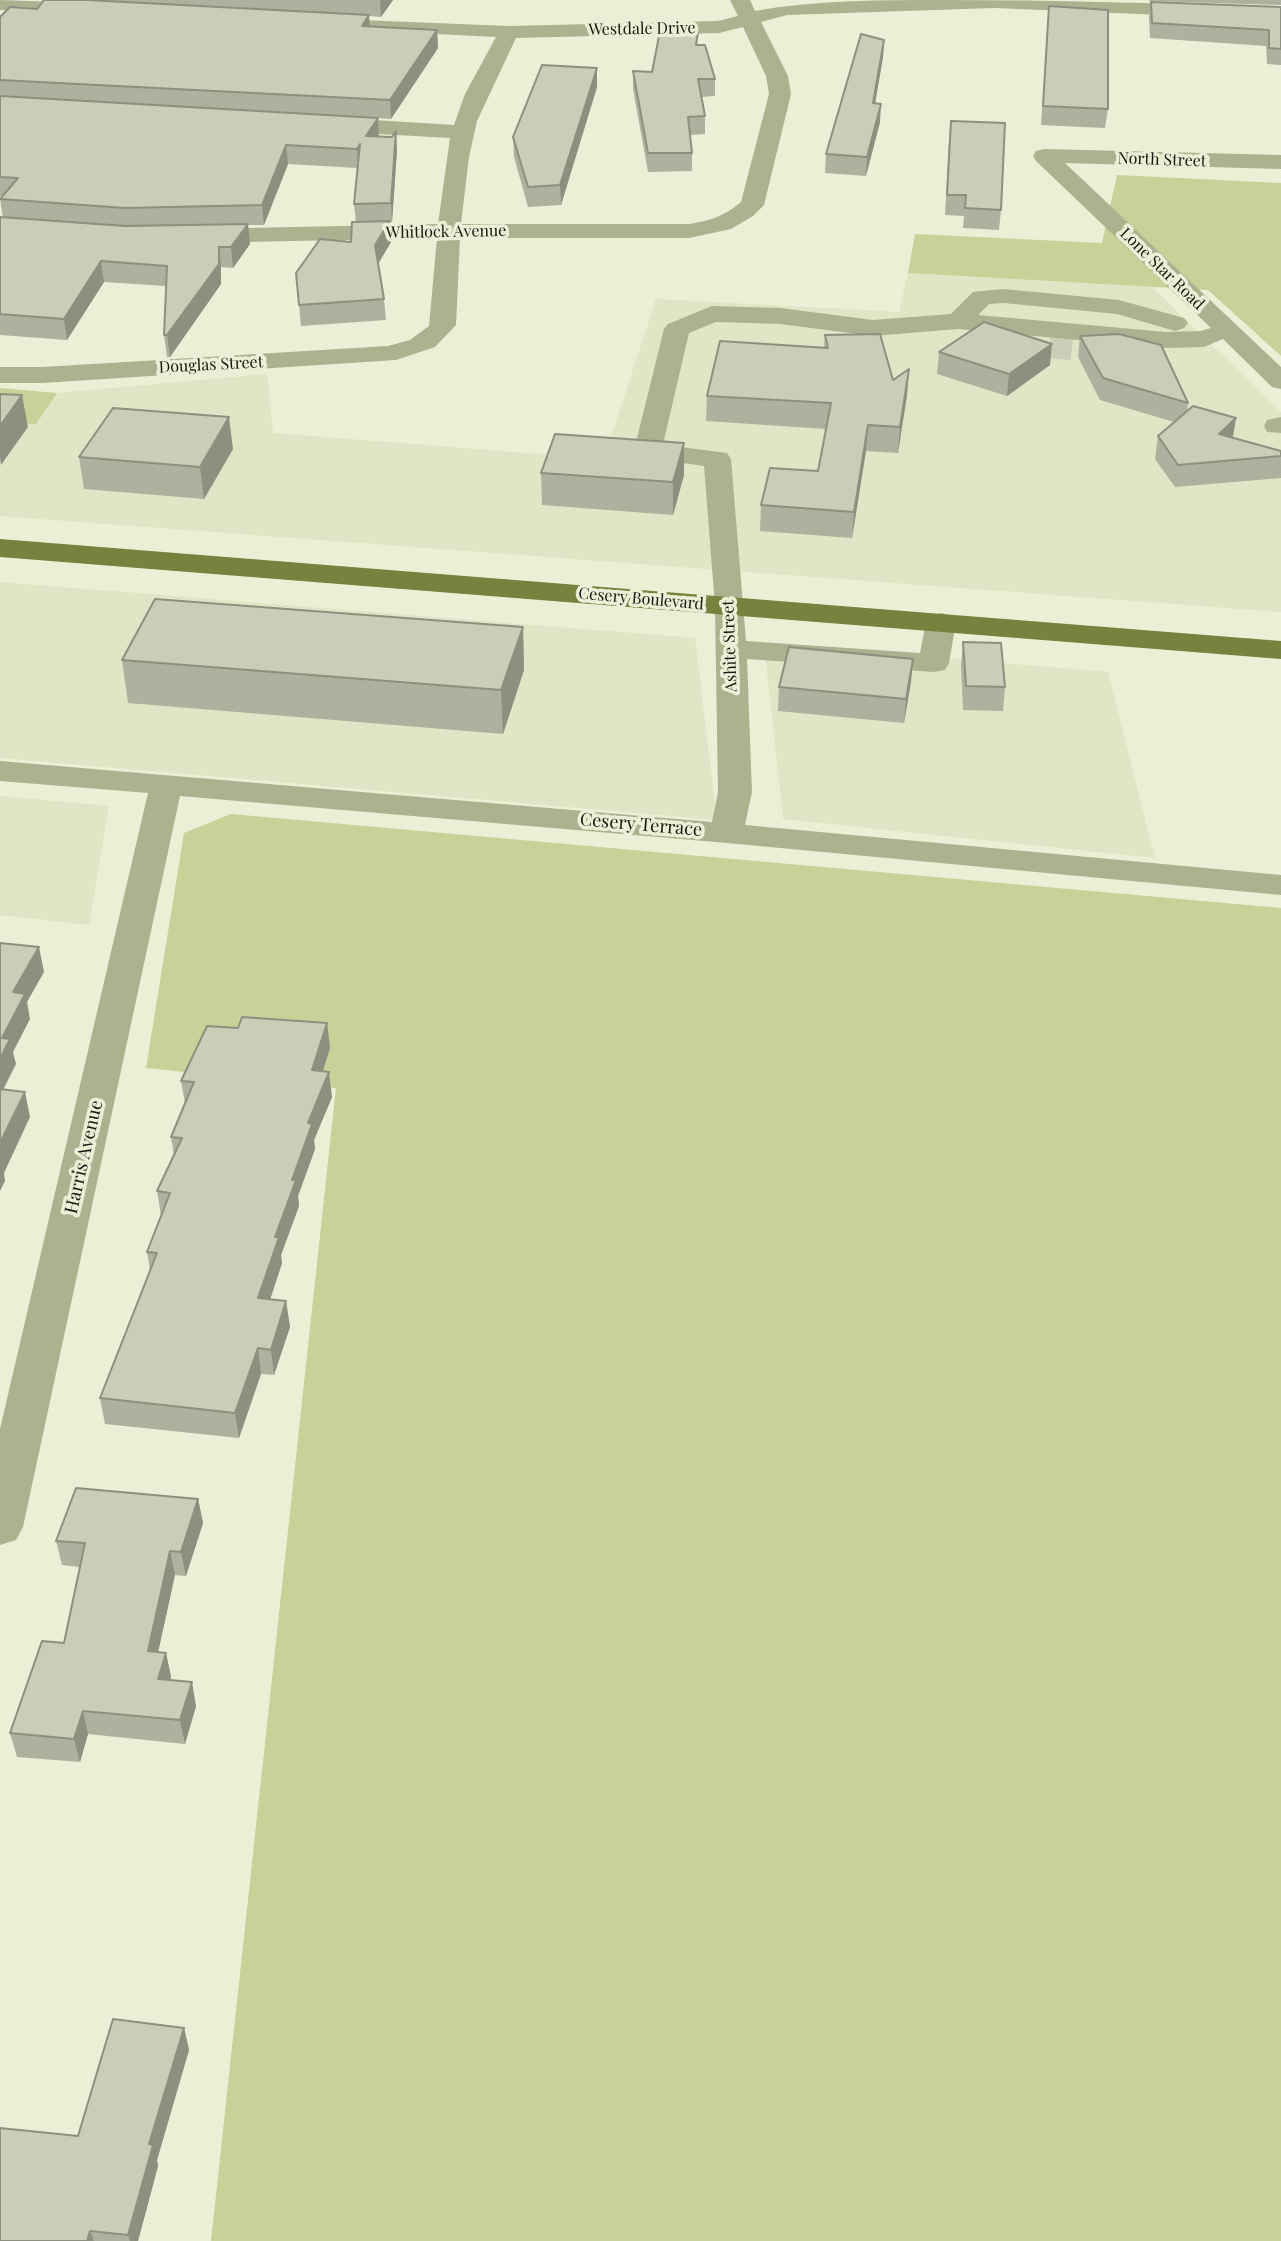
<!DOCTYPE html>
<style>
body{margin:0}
canvas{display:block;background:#eaefd6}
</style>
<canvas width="1281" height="2241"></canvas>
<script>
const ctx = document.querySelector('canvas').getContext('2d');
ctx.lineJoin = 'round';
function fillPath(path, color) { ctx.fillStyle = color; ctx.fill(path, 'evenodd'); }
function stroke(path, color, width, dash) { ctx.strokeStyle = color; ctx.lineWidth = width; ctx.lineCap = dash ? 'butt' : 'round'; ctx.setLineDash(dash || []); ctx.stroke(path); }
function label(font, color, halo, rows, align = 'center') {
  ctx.font = font + ' "Playfair Display",serif'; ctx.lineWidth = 7; ctx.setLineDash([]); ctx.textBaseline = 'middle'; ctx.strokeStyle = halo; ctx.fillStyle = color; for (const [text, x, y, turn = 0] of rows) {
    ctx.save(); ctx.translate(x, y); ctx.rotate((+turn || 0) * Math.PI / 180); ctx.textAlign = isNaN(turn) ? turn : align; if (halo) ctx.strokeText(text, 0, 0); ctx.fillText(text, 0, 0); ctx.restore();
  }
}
fillPath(new Path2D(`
 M 908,273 L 1152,287 L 1281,412 L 1281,612 L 0,516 L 0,422 L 36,424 L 57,393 L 267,374 L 273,433 L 604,459 L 656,299 L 899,312 Z
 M 0,582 L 695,638 L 717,820 L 0,758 Z
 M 764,643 L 1108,672 L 1155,858 L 783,819 Z
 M 0,796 L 109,806 L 89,925 L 0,915 Z`), '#dfe5c5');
fillPath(new Path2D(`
 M 1117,175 L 1281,183 L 1281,356 L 1208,290 L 908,273 L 915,234 L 1102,243 Z
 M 0,388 L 57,393 L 36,424 L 0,422 Z
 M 231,814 L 1281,908 L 1281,2241 L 211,2241 L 336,1088 L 146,1068 L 184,833 Z`), '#c8d198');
stroke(new Path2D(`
 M 1049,346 L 1073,349`), '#cacfb8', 23, [23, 11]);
fillPath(new Path2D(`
 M 0,0 L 89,3 L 96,5 L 99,9 L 96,13 L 89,15 L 0,10 Z
 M 730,0 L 750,0 L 755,11 C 815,0 880,0 941,0 C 1054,0 1167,3 1281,8 L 1281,20 L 994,8 L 787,15 L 761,22 L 788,76 L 791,94 L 764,205 L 753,216 L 731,229 L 689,238 L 460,238 L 456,325 L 435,347 L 396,360 L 43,383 L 0,383 L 0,367 L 43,367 L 388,346 L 410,340 L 429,326 L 437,238 L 198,243 L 190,241 L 186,236 L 190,231 L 198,229 L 438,224 L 450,138 L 325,131 L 317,129 L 314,124 L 317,119 L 325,117 L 454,125 L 465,94 L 496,37 L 317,28 L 310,26 L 307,22 L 310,18 L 509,26 L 718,21 L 738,16 ZM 743,27 L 766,76 L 769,94 L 741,202 C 725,216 709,221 689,224 L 461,224 L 469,157 L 477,121 L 516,38 L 719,33 Z
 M 1044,149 L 1281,155 L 1281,169 L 1065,163 L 1281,367 L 1281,389 L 1272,387 L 1223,339 L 1204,347 L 1166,348 L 958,329 L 873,336 L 780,324 L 716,322 L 689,333 L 664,440 L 673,446 L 727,453 L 731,459 L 746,641 L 920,653 L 926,622 L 930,616 L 941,613 L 952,616 L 956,622 L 949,663 L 945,670 L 934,672 L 747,659 L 752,792 L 745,825 L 1281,875 L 1281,895 L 727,843 L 180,796 L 23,1527 L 16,1540 L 0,1545 L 0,1429 L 148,793 L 0,781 L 0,761 L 712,822 L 718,792 L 715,606 L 704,466 L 655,459 L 636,442 L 664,329 L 668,324 L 712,306 L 780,308 L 873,320 L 951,314 L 973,292 L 1003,289 L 1119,300 L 1184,318 L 1188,323 L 1184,328 L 1175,331 L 1117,314 L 1003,303 L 989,304 L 978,315 L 1166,332 L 1200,331 L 1211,328 L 1036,161 L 1033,156 L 1036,151 Z
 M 1281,417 L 1281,433 L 1267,432 L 1264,426 L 1267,420 Z`), '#acb28f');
fillPath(new Path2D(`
 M 0,539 L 1281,641 L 1281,659 L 0,557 Z`), '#78813d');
fillPath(new Path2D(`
 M 44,0 L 393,0 L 381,17 L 369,16 L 370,26 L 437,30 L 438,48 L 391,119 L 378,118 L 379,136 L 397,150 L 392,222 L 390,222 L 391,242 L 378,263 L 384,299 L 386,320 L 301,326 L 296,273 L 351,242 L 356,222 L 354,204 L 358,168 L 288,164 L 264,225 L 248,225 L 250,244 L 233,268 L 221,267 L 221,284 L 170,357 L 167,357 L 164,335 L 166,286 L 104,282 L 67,340 L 0,335 L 0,217 L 3,218 L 0,199 L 3,196 L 0,196 L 0,17 L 37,9 Z
 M 1149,0 L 1281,0 L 1281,5 L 1149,1 Z
 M 1151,2 L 1281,7 L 1281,65 L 1267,64 L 1266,46 L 1150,38 L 1149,17 Z
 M 1049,6 L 1108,109 L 1105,128 L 1041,125 Z
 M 884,40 L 883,57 L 875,103 L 880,122 L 866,176 L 825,173 L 826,154 Z
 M 698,45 L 715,79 L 715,96 L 701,97 L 705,116 L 705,134 L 690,135 L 692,153 L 692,171 L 648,172 L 633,89 L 633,71 L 652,72 Z
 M 597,87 L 561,205 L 528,207 L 514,157 L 513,137 Z
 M 949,140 L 1001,210 L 999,230 L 963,228 L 964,216 L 945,215 Z
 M 825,335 L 893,380 L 909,369 L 907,395 L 898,453 L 866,451 L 852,538 L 760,531 L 761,505 L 818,471 L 826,429 L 706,421 L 707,396 L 824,347 Z
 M 1080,336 L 1188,403 L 1187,411 L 1236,418 L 1233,438 L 1281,451 L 1281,478 L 1175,487 L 1155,459 L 1158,436 L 1174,422 L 1100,400 L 1078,357 Z
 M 939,352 L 1050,365 L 1007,396 L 937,374 Z
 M 233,449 L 204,499 L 84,489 L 79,457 Z
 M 541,473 L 684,475 L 673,515 L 542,505 Z
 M 523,627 L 524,670 L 503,734 L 128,703 L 122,660 Z
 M 963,642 L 1005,687 L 1003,711 L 963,710 L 961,665 Z
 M 911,682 L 904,723 L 778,711 L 779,687 Z
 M 327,1023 L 330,1048 L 323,1071 L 332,1097 L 314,1140 L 315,1149 L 298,1196 L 299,1206 L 281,1255 L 282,1263 L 270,1300 L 286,1301 L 290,1327 L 274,1375 L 261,1374 L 239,1438 L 105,1424 L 100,1398 L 150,1270 L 147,1252 L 161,1216 L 157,1191 L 174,1155 L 171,1137 L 185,1104 L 181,1081 L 238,1028 Z
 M 198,1499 L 203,1523 L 186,1576 L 175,1575 L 158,1652 L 166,1653 L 171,1677 L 170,1680 L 196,1706 L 185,1744 L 88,1734 L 80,1762 L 17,1757 L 10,1733 L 64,1643 L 80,1567 L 62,1565 L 56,1541 Z
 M 184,2028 L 189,2050 L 157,2160 L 158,2166 L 138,2241 L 0,2241 L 78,2136 Z`), '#aeb19d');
fillPath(new Path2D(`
 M 380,0 L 393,0 L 381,17 Z
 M 369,15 L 370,33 L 362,26 Z
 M 437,30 L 438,48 L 391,119 L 390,100 Z
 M 884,40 L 883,57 L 872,121 L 873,103 Z
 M 597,68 L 597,87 L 561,205 L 560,185 Z
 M 881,104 L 880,122 L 866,176 L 867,157 Z
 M 378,118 L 379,137 L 366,136 Z
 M 396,131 L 397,150 L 392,222 L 391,203 Z
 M 360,144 L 358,168 L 357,149 Z
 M 286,145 L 288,164 L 264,225 L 262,205 Z
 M 390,221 L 391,242 L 377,266 L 375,245 Z
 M 248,224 L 250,244 L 233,268 L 231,247 Z
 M 219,247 L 221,267 L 221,284 L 170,357 L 167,335 Z
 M 101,261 L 104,282 L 67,340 L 64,319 Z
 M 1052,344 L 1050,365 L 1007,396 L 1009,374 Z
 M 909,369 L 907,395 L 898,453 L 900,427 Z
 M 22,395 L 28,427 L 1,465 L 0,457 L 0,426 Z
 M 229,417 L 233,449 L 204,499 L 200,467 Z
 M 1236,418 L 1232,440 L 1219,434 Z
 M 868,425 L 866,451 L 852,538 L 854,512 Z
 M 684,443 L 684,475 L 673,515 L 673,482 Z
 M 523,627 L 524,670 L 503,734 L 501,690 Z
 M 913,659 L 911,682 L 904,723 L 906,699 Z
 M 39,947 L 44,972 L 27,1002 L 30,1019 L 13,1052 L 16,1064 L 0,1096 L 0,1059 L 2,1038 L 13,992 Z
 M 327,1023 L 330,1048 L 315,1095 L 312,1070 Z
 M 329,1072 L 332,1097 L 314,1140 L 315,1149 L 298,1196 L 299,1206 L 281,1255 L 282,1263 L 262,1324 L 258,1298 L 308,1123 Z
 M 25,1092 L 30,1117 L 4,1173 L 5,1181 L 0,1191 L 0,1143 Z
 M 286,1301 L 290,1327 L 274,1375 L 271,1350 Z
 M 258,1348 L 261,1374 L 239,1438 L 235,1413 Z
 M 198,1499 L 203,1523 L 186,1576 L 181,1552 Z
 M 170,1551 L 175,1575 L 153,1675 L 148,1651 Z
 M 166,1653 L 171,1677 L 163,1703 L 158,1679 Z
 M 192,1682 L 196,1706 L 185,1744 L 180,1720 Z
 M 83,1711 L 88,1734 L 80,1762 L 74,1739 Z
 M 184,2028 L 189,2050 L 157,2160 L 158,2166 L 138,2241 L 130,2241 L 128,2235 L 149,2144 Z
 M 90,2231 L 94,2241 L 87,2241 Z`), '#8d907f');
const building = new Path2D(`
 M 44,0 L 87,0 L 369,15 L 362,26 L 437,30 L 390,100 L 0,80 L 0,17 L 10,7 L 37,9 Z
 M 1151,2 L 1281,7 L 1281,49 L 1269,48 L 1269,30 L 1152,23 Z
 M 1049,6 L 1108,10 L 1108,109 L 1043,106 Z
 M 660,31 L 698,32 L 696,45 L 705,45 L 715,79 L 698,79 L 705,116 L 688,117 L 692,153 L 648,153 L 633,71 L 652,72 Z
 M 861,34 L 884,40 L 873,103 L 881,104 L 867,157 L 826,154 Z
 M 542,65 L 597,68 L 560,185 L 528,187 L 513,137 Z
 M 0,96 L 378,118 L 366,136 L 392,137 L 396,131 L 391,203 L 354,204 L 360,144 L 357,149 L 286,145 L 262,205 L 125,208 L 0,199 L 18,178 L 0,177 Z
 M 951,121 L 1005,123 L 1001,210 L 965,208 L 966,195 L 947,195 Z
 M 0,217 L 125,226 L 248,224 L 231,247 L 219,247 L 219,264 L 167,335 L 164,335 L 167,266 L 101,261 L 64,319 L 0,314 Z
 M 390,221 L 375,245 L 384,299 L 299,305 L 296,273 L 320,239 L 351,242 L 352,222 Z
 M 984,322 L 1052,344 L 1009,374 L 939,352 Z
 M 880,334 L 893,380 L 909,369 L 900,427 L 868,425 L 854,512 L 761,505 L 770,468 L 818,471 L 831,403 L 707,396 L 720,341 L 828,348 L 825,335 Z
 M 1119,334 L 1161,345 L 1188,403 L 1103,378 L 1080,336 Z
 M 0,394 L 22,395 L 0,426 Z
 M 1193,406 L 1236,418 L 1219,434 L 1281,451 L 1281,456 L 1178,465 L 1158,436 Z
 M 113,408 L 229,417 L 200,467 L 79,457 Z
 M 555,434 L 684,443 L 673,482 L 541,473 Z
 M 155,599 L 523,627 L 501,690 L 122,660 Z
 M 963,642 L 1001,643 L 1005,687 L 966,686 Z
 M 789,647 L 913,659 L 906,699 L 779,687 Z
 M 0,943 L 39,947 L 13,992 L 25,994 L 2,1038 L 10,1039 L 0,1059 Z
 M 242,1017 L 327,1023 L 312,1070 L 329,1072 L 308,1123 L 312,1124 L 292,1180 L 296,1180 L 275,1237 L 279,1237 L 258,1298 L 286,1301 L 271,1350 L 258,1348 L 235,1413 L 100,1398 L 157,1253 L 147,1252 L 170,1193 L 157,1191 L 182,1138 L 171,1137 L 194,1082 L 181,1081 L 207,1026 L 238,1028 Z
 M 0,1089 L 25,1092 L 0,1143 Z
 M 76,1488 L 198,1499 L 181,1552 L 170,1551 L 148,1651 L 166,1653 L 158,1679 L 192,1682 L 180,1720 L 83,1711 L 74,1739 L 10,1733 L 42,1641 L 64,1643 L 85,1543 L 56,1541 Z
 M 113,2019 L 184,2028 L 149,2144 L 153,2145 L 128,2235 L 90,2231 L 87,2241 L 0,2241 L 0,2128 L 78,2136 Z`);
fillPath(building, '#caceb6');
stroke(building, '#8d907f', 2);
label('16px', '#171810', '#eaefd6', [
 ["Westdale Drive",642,29,-1],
 ["North Street",1162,160,2],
 ["Whitlock Avenue",446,232,-1],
 ["Lone Star Road",1162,269,44],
 ["Douglas Street",211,365,-3],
 ["Cesery Boulevard",641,599,5],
 ["Ashite Street",730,646,-92]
]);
label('18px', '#171810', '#eaefd6', [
 ["Cesery Terrace",641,825,5],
 ["Harris Avenue",84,1157,-77]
]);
</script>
